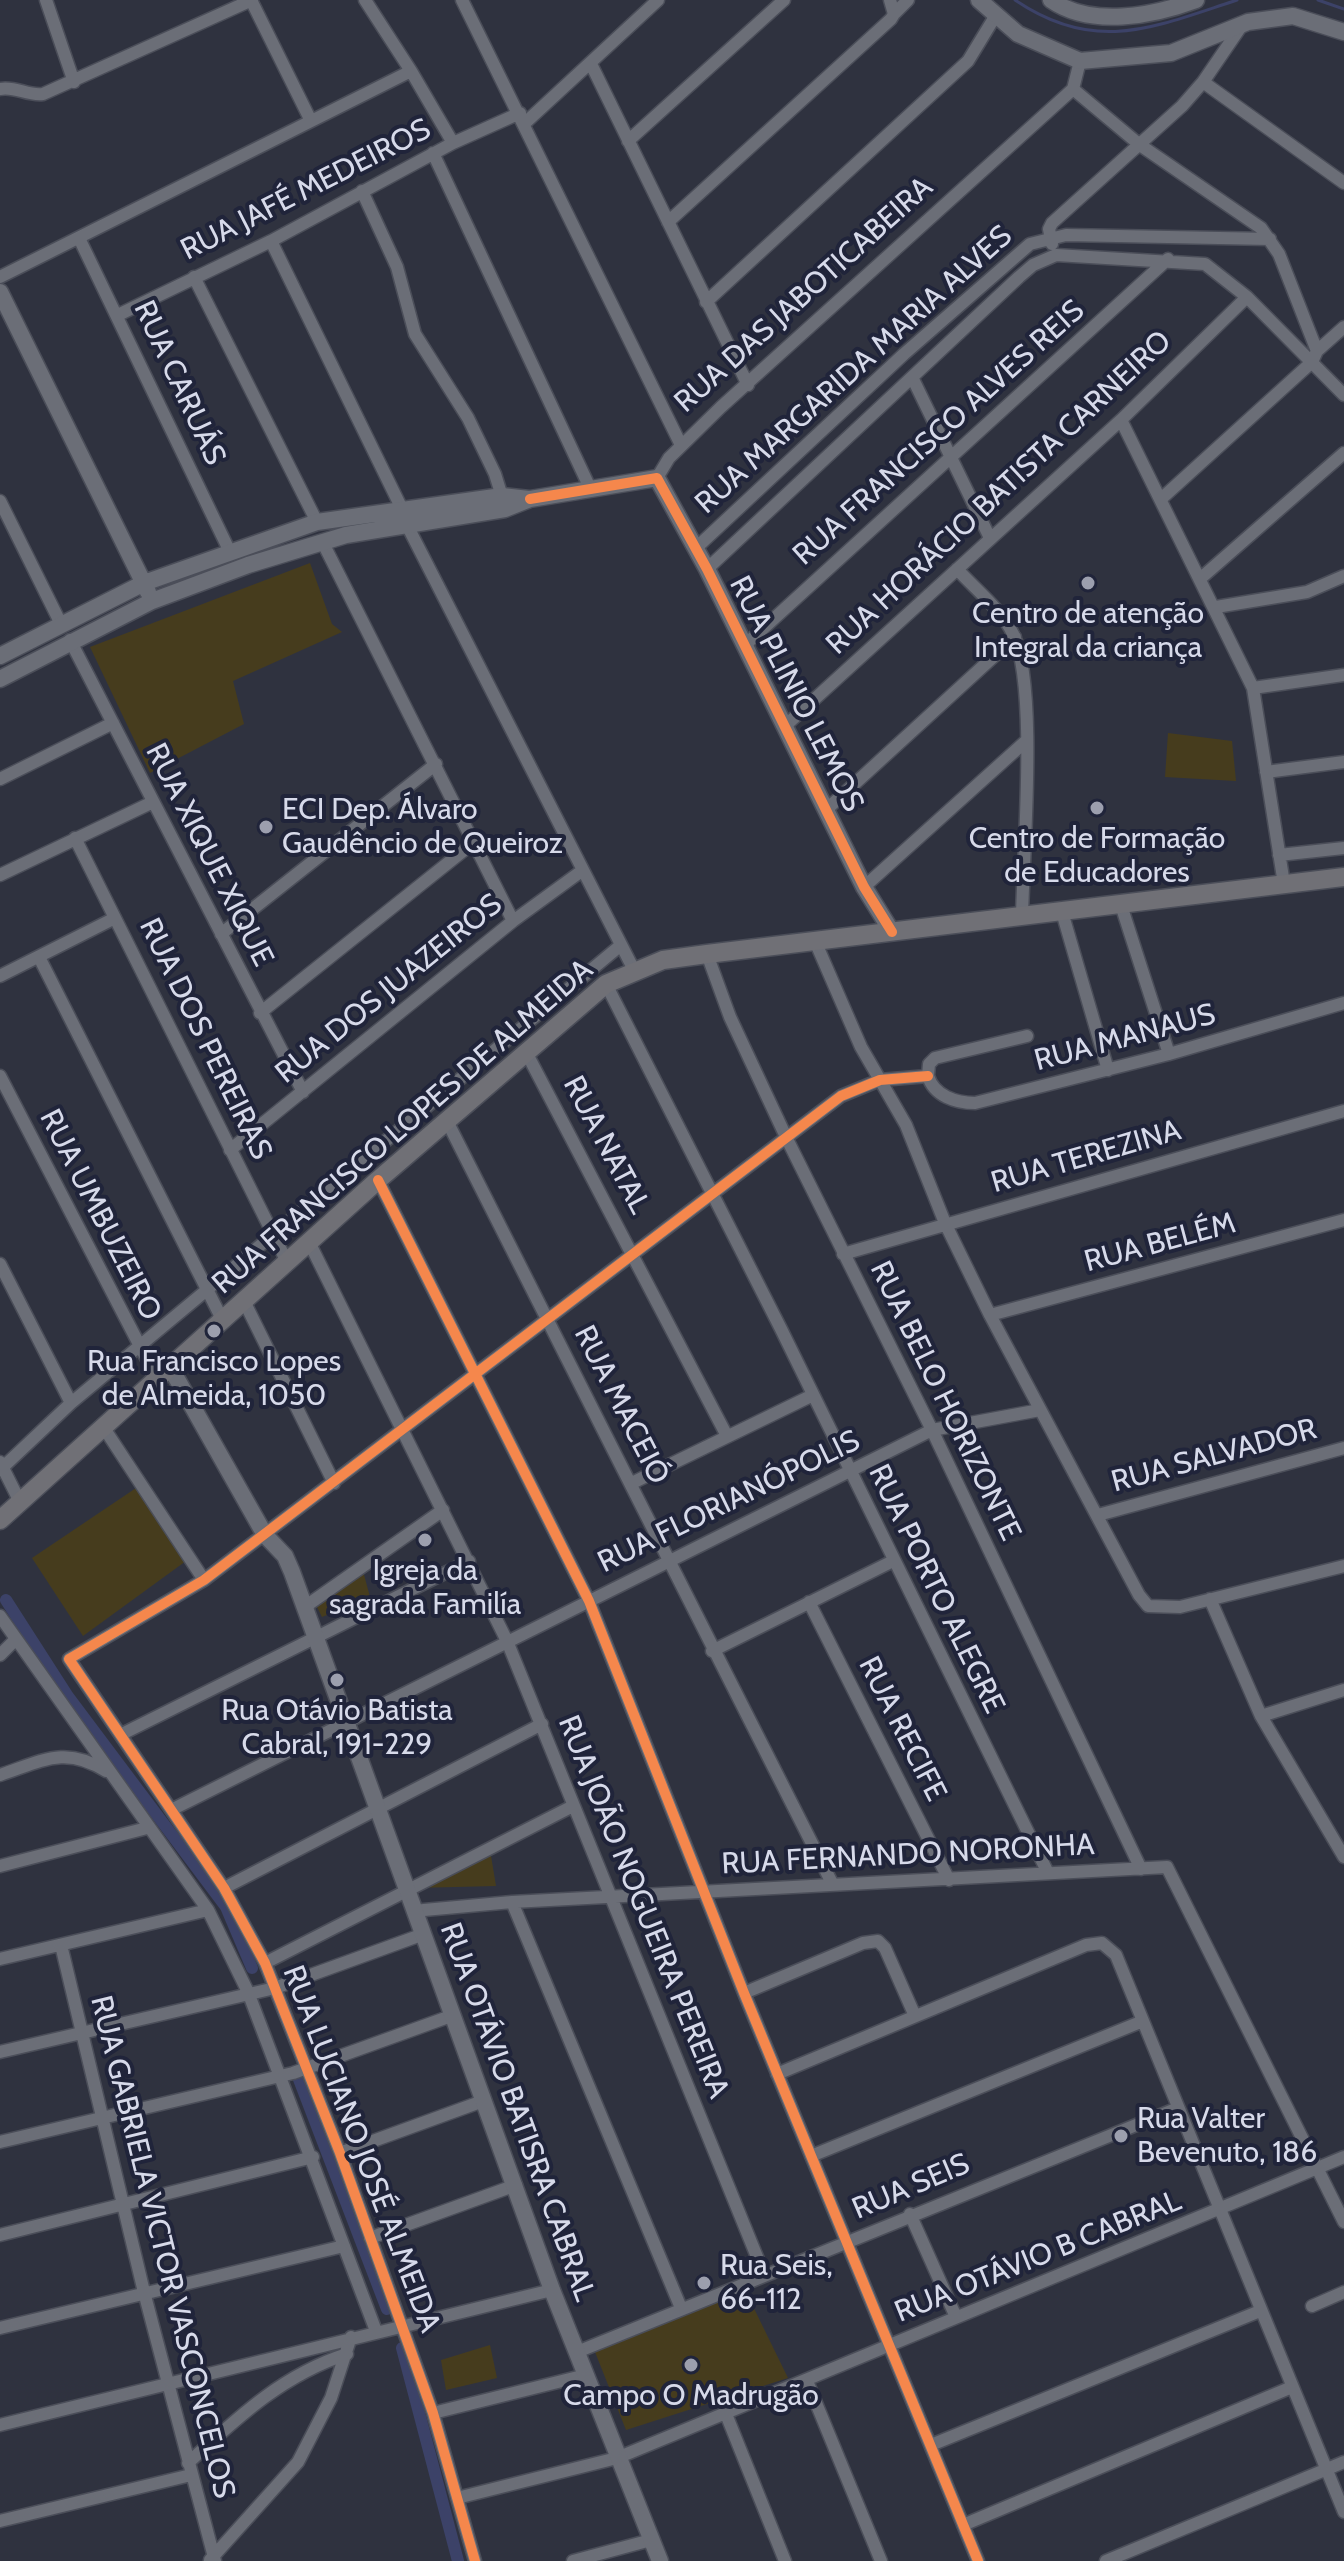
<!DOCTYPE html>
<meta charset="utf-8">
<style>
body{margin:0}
canvas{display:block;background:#2f323f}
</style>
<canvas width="1344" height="2561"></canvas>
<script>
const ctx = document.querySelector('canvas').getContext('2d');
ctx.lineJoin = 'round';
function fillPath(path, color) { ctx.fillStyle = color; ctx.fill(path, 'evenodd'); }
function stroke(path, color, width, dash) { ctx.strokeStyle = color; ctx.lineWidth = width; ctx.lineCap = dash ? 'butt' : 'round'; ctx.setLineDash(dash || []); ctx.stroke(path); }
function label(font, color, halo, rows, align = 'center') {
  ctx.font = font + ' Cabin,sans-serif'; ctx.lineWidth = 8; ctx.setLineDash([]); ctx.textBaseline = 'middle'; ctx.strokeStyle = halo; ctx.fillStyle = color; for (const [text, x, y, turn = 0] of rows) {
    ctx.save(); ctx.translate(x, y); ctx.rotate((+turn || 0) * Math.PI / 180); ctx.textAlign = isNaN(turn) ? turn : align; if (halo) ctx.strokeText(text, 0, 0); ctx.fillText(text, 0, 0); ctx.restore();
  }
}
fillPath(new Path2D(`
 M 310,563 L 332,624 L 342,632 L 233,681 L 244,724 L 150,773 L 90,647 Z
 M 1168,733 L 1232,741 L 1236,781 L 1165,777 Z
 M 139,1486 L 186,1561 L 83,1636 L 32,1558 Z
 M 363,1571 L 370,1597 L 322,1617 L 315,1603 Z
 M 490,1850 L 496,1886 L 414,1888 Z
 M 744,2288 L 788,2378 L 626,2430 L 595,2352 Z
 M 490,2345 L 497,2378 L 446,2390 L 441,2360 Z`), '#463c1d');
stroke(new Path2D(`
 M 1015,0 C 1096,55 1154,27 1237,0
 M 1318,0 L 1344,9`), '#3c4268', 3);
stroke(new Path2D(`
 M 6,1600 L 67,1695 L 226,1907 L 252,1968
 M 297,2074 L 387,2309
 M 402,2348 L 458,2561`), '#3c4268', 12);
const minor = new Path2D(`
 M 46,0 L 74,82
 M 251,0 L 310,119
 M 365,0 L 411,71
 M 462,0 L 681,445
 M 894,14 L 908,0
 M 591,64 L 748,385
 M 1203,82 L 1242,25
 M 0,89 C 16,86 27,96 43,94 L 252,0
 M 1073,89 L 1080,61
 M 525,123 L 658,0
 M 628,141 L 784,0
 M 433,153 L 590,488
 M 362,191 L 397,267 L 415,334 L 468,418 L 495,474 L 504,503
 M 668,222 L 891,19 L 894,14 L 890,0
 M 79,238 L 230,552
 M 271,241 L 402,509
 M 1052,244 L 1049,229 L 1052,223 L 1182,106 L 1203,82 L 1344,183
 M 0,277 L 411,71 L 453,143
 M 194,277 L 317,522
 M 706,302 L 968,61 L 996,15
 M 118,315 L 271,241 L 453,143 L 520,113
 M 912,377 L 990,538
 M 1121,420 L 1253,688 L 1284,884
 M 657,478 L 669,458 L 721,407 L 1073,89 L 1140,145 L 1261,228 L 1279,254 L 1317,351
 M 1161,499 L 1312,362 L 1317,351 L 1344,327
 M 0,501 L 61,624
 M 408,527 L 634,970
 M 322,541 L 513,921
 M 696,548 L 904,354 L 1030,244 L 1066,235 L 1270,239
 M 707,569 L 1019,277 L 1033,265 L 1056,255 L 1205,264 L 1247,297 L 1344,395
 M 957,569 C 975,589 1002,610 1013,634 C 1038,685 1023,855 1022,917
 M 1201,578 L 1344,453
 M 1216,607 L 1307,592 L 1344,576
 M 70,640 L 303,1092
 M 745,645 L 1168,259
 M 1253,688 L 1344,675
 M 785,726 L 1121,420 L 1247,297
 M 1266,772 L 1344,762
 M 0,779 L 113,723
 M 827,809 L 1015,637
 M 75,838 L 288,1264
 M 1279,855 L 1344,848
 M 0,875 L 153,802
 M 864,887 L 1026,741
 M 1121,905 L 1169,1054
 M 1062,912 L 1108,1070
 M 221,934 L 436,764
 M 815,941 L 861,1047 L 906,1125 L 945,1223 L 990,1315 L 1139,1595 L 1148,1606 L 1180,1607 L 1344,1566
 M 707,954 L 730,1017 L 787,1139 L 932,1430 L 1141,1869
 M 39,957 L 223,1321
 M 0,976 L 115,918
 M 606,984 L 781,1329 L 1048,1873
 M 260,1013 L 473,843
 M 525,1050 L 727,1436
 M 0,1076 L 156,1377
 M 928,1076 C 934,1096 956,1103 975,1103 L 1169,1054 L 1344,1003
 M 928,1076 L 929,1064 L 935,1058 L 1027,1036
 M 447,1121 L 833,1885
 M 230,1150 L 513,921 L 583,870
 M 378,1180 L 589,1601 L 744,1993 L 978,2561
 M 309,1242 L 507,1641 L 764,2274
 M 843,1254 L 1344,1111
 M 0,1264 L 71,1403
 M 244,1301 L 334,1483
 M 990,1315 L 1344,1220
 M 102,1425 L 204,1580
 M 0,1462 L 20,1502
 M 0,1470 L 71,1403 L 621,945
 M 632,1483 L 813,1395
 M 1098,1515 L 1344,1448
 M 1210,1599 L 1261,1716 L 1344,1857
 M 809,1602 L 949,1880
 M 306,1606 L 443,1510
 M 0,1616 L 208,1910 L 248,1992 L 376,2331
 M 712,1651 L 893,1561
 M 0,1655 L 16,1639
 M 1261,1716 L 1344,1690
 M 122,1734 L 469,1561
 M 0,1775 C 42,1761 65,1745 106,1771
 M 173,1809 L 932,1430 L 1040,1410
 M 0,1866 L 147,1828
 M 224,1888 L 542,1724
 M 512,1902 L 681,2308
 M 413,1911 L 512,1902 L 1167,1867 L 1344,2222
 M 61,1945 L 144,2292 L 215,2561
 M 0,1959 L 208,1910
 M 265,1963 L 573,1806
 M 744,1993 L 863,1943 L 878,1941 L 885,1948 L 915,2016
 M 0,2052 L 275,1988 L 421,1935
 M 777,2074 L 1086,1945 L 1102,1943 L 1116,1955 L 1344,2512
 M 0,2142 L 293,2073 L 451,2016
 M 340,2153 L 483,2101
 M 811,2156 L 1143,2021
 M 910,2214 L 956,2317
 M 0,2235 L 313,2157
 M 370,2238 L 516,2185
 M 1312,2306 L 1344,2292
 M 0,2328 L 344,2246
 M 577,2352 L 1178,2108
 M 807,2381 L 881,2561
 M 433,2413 L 586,2375
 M 726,2414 L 785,2561
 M 0,2425 L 552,2290
 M 931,2445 L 1260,2311
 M 188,2463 C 237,2418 282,2375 347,2354
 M 457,2498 L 617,2458 L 1344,2157
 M 0,2521 L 191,2475
 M 963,2525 L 1292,2387
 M 210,2560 L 298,2462 L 331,2398 L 351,2337
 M 475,2561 L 433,2413 L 340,2153 L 265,1963 L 224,1888 L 69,1659 L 204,1580 L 841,1096 L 880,1080 L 928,1076
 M 573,2561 L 651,2540
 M 1106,2561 L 1344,2462`);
const tertiary = new Path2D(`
 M 979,0 L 1018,34 L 1080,61 L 1171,53 L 1248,22 L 1293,16 L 1344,32
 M 1051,0 C 1091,28 1153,16 1196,0
 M 0,292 L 148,592
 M 0,656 L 144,583 L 317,522 L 502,496 L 529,499
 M 0,679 L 152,601 L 248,565 L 346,535 L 505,509 L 530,499 L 657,478 L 707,569 L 864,887 L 892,932
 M 169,1365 L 265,1535 L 285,1556 L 292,1572 L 552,2290 L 660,2561`);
const secondary = new Path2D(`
 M 0,1520 L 378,1180 L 606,984 L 663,960 L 707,954 L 1344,877`);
stroke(minor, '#4b4e59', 15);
stroke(tertiary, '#4b4e59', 19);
stroke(secondary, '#4b4e59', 21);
stroke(minor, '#6b6e77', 12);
stroke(tertiary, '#6b6e77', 16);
stroke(secondary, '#707076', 18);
stroke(new Path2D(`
 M 530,499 L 657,478 L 707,569 L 864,887 L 892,932
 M 378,1180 L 589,1601 L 744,1993 L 978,2561
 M 475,2561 L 433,2413 L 340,2153 L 265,1963 L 224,1888 L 69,1659 L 204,1580 L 841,1096 L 880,1080 L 928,1076`), '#f5874c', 10);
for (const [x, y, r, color] of [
 [1088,583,8,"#9c9fae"],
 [1097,808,8,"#9c9fae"],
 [266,827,8,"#9c9fae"],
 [214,1331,8,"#9c9fae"],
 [425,1540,8,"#9c9fae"],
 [337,1680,8,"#9c9fae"],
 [1121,2136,8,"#9c9fae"],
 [704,2283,8,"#9c9fae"],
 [691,2365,8,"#9c9fae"]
]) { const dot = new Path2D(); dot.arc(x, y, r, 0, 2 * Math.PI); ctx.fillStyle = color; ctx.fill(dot); stroke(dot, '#20243a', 3); }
label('30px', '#d7daea', '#20243a', [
 ["RUA JAFÉ MEDEIROS",306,190,-27],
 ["RUA DAS JABOTICABEIRA",804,295,-42],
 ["RUA MARGARIDA MARIA ALVES",854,370,-42],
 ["RUA CARUÁS",179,383,65],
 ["RUA FRANCISCO ALVES REIS",939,433,-42],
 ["RUA HORÁCIO BATISTA CARNEIRO",999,493,-43],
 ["RUA PLINIO LEMOS",796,694,63],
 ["RUA XIQUE XIQUE",209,855,63],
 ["RUA DOS JUAZEIROS",389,989,-39],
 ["RUA MANAUS",1125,1038,-15],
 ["RUA DOS PEREIRAS",205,1039,64],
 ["RUA FRANCISCO LOPES DE ALMEIDA",403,1127,-41],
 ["RUA NATAL",606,1145,62],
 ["RUA TEREZINA",1086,1157,-16],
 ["RUA UMBUZEIRO",100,1215,63],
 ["RUA BELÉM",1160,1243,-15],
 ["RUA BELO HORIZONTE",945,1401,64],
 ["RUA MACEIÓ",621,1405,63],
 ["RUA SALVADOR",1214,1456,-15],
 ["RUA FLORIANÓPOLIS",729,1502,-26],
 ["RUA PORTO ALEGRE",936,1589,64],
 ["RUA RECIFE",902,1729,63],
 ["RUA FERNANDO NORONHA",908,1855,-3],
 ["RUA JOÃO NOGUEIRA PEREIRA",643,1907,68],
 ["RUA OTÁVIO BATISRA CABRAL",517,2112,70],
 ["RUA LUCIANO JOSÉ ALMEIDA",361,2149,69],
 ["RUA SEIS",911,2187,-23],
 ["RUA GABRIELA VICTOR VASCONCELOS",162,2247,76],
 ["RUA OTÁVIO B CABRAL",1038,2257,-22]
]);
label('30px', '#d7daea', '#20243a', [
 ["Centro de atenção",1088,614],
 ["Integral da criança",1088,648],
 ["ECI Dep. Álvaro",282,810,"left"],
 ["Gaudêncio de Queiroz",282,844,"left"],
 ["Centro de Formação",1097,839],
 ["de Educadores",1097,873],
 ["Rua Francisco Lopes",214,1362],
 ["de Almeida, 1050",214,1396],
 ["Igreja da",425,1571],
 ["sagrada Familía",425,1605],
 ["Rua Otávio Batista",337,1711],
 ["Cabral, 191-229",337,1745],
 ["Rua Valter",1137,2119,"left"],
 ["Bevenuto, 186",1137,2153,"left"],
 ["Rua Seis,",720,2266,"left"],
 ["66-112",720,2300,"left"],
 ["Campo O Madrugão",691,2396]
]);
</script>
